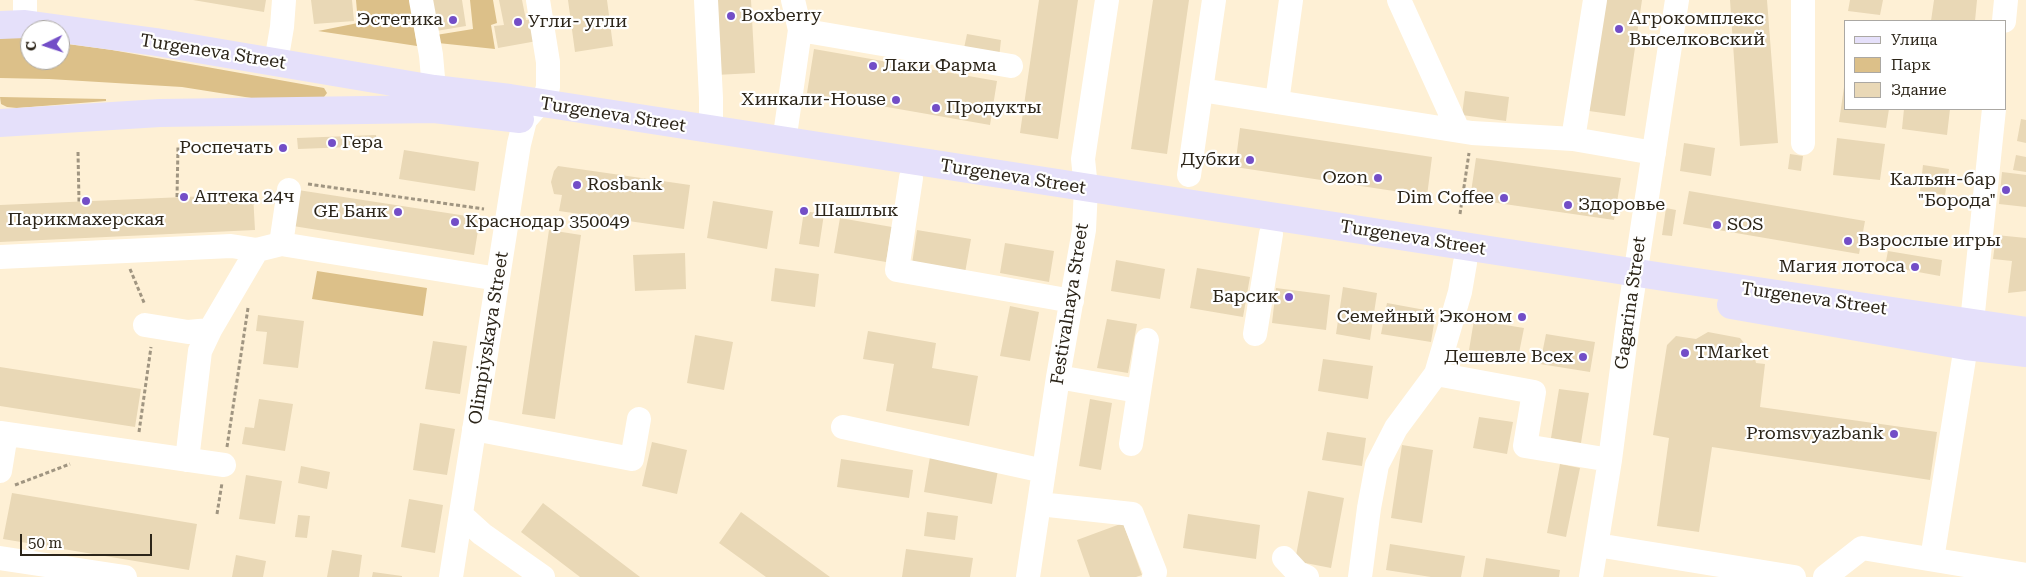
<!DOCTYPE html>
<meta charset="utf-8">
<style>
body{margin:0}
#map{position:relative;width:2026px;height:577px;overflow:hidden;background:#fef0d5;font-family:"Roboto Serif",serif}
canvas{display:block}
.legend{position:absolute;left:1844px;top:20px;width:162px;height:90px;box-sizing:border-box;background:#fff;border:1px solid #aba8a3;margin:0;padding:6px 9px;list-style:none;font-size:15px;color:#2c2519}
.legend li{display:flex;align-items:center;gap:10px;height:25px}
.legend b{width:25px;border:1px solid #aba8a3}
.north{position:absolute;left:20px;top:20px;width:50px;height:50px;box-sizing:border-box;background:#fff;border:1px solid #aba8a3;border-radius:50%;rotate:266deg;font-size:14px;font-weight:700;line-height:20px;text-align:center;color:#2c2519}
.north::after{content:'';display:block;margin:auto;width:18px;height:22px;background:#734ec7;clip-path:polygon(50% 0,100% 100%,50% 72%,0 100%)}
.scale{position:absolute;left:20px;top:534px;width:132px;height:22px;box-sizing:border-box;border:2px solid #2c2519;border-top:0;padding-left:6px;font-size:15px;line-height:18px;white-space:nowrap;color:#2c2519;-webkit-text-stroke:4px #fff;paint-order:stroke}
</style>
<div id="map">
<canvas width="2026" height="577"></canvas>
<ul class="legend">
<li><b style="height:6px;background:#e5e0fa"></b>Улица</li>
<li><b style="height:14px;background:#dcc089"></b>Парк</li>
<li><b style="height:14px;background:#e9d8b6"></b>Здание</li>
</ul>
<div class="north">С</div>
<div class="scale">50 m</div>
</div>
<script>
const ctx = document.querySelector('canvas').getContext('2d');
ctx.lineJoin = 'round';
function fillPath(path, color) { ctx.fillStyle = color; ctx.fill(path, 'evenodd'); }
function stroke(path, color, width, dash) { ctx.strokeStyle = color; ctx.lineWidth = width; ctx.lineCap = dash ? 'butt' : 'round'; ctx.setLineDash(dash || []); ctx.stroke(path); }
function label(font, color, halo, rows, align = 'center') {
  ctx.font = font + ' "Roboto Serif",serif'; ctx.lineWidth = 4.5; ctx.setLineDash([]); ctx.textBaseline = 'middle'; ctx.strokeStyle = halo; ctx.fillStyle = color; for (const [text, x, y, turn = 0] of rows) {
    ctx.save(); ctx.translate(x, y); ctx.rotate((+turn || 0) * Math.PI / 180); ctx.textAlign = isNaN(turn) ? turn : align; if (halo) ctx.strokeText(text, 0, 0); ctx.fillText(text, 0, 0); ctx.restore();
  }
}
fillPath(new Path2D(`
 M 356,0 L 410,0 L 417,46 L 318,31 L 358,23 Z
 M 470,0 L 493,0 L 497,23 L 491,25 L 495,49 L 438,43 L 436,35 L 473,29 Z
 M 0,35 L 30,39 L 30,60 L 60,60 L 60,43 L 112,50 L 324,88 L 327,93 L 324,97 L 264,100 L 182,87 L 49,79 L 0,78 Z
 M 0,97 L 106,99 L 106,101 L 17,108 L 7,107 L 1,104 Z
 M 317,271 L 427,288 L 423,316 L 312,299 Z`), '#dcc089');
fillPath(new Path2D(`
 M 193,0 L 266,0 L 264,12 Z
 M 311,0 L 352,0 L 354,21 L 314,24 Z
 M 431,0 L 462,0 L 466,26 L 436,31 Z
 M 499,0 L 522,0 L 526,20 L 533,19 L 537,41 L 498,48 L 494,26 L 504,25 Z
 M 568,0 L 607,0 L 613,46 L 575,52 Z
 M 711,0 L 751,0 L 755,73 L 715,75 Z
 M 1039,0 L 1078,0 L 1058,139 L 1020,133 Z
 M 1153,0 L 1189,0 L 1167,154 L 1131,149 Z
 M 1606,0 L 1642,0 L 1625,116 L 1589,111 Z
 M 1730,0 L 1767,0 L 1778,143 L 1740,146 Z
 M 1850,0 L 1883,0 L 1880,15 L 1848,11 Z
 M 1934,0 L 1977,0 L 1975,21 L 1931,21 Z
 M 967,34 L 1001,40 L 999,58 L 963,53 Z
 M 814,49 L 997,81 L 990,125 L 807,93 Z
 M 1844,87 L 1845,109 L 1889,109 L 1886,128 L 1839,122 Z
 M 1465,91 L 1509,97 L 1506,121 L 1462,115 Z
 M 1904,109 L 1950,109 L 1947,135 L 1902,129 Z
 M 2021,119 L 2026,120 L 2026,143 L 2017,141 Z
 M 1240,128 L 1432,157 L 1427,196 L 1235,167 Z
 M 376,135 L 377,146 L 298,149 L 297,138 Z
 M 1837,138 L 1885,144 L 1880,180 L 1833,175 Z
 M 1684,143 L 1715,148 L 1711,176 L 1680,171 Z
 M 404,150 L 479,162 L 475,191 L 399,179 Z
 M 1790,154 L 1803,156 L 1801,171 L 1788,169 Z
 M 2016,155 L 2026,157 L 2026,172 L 2013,170 Z
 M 1476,158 L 1621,178 L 1614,220 L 1470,199 Z
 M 1923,165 L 1949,169 L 1945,195 L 1920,191 Z
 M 558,166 L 690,185 L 684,229 L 559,211 L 562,195 L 554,194 L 551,182 L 554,171 Z
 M 2002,172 L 2026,175 L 2026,207 L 1999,204 Z
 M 298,190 L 480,218 L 474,255 L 293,226 Z
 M 1689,191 L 1865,221 L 1859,254 L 1683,224 Z
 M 253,194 L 255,230 L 0,242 L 0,205 Z
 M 713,201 L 773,211 L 767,249 L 707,238 Z
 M 1666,208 L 1676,210 L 1672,236 L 1662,235 Z
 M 804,211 L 824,214 L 819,247 L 799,244 Z
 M 840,218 L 892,227 L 886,262 L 834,253 Z
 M 549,230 L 581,235 L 555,419 L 522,414 Z
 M 917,230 L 971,239 L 965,273 L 912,264 Z
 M 1996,235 L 2026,238 L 2026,291 L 2008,293 L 2012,261 L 1993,259 Z
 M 1005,243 L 1054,251 L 1049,282 L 1000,273 Z
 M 1888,251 L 1942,260 L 1940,276 L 1885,266 Z
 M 685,253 L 686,289 L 635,291 L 633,255 Z
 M 1116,260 L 1165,269 L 1160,299 L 1111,291 Z
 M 775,268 L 819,274 L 815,307 L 771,301 Z
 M 1197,268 L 1250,277 L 1243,317 L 1190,308 Z
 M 1343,287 L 1377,293 L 1370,340 L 1336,334 Z
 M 1276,288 L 1330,295 L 1326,330 L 1272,323 Z
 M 1387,303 L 1436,312 L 1431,342 L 1381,334 Z
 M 1010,306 L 1039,312 L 1030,361 L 1000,356 Z
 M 258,315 L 304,321 L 298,368 L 263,364 L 267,332 L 256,331 Z
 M 1107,319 L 1137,324 L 1128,373 L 1097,368 Z
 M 1474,320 L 1524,328 L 1518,358 L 1469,350 Z
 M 868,331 L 936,343 L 932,368 L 978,376 L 969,426 L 886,411 L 894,364 L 863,359 Z
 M 1708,332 L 1740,338 L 1754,355 L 1756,363 L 1765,364 L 1760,407 L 1937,432 L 1930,480 L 1712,447 L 1699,532 L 1657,526 L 1669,438 L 1653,435 L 1667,345 L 1676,336 L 1696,339 Z
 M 1546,334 L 1595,342 L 1590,372 L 1540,364 Z
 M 695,335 L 733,342 L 724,390 L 687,383 Z
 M 433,341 L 467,346 L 460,394 L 425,389 Z
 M 1323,359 L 1373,366 L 1368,399 L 1318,391 Z
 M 0,367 L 141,389 L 135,427 L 0,406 Z
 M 1559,389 L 1589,393 L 1581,443 L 1551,438 Z
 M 259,399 L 293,404 L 285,451 L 242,444 L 245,427 L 254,428 Z
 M 1090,399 L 1112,403 L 1101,470 L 1079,466 Z
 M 1479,417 L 1513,422 L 1507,454 L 1473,448 Z
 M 420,423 L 455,429 L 447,475 L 413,470 Z
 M 1327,432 L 1366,438 L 1362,466 L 1322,460 Z
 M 652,442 L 687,450 L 677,494 L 642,486 Z
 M 1402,445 L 1433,450 L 1422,523 L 1391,518 Z
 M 930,457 L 998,470 L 992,504 L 924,492 Z
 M 841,459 L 913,470 L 909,498 L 837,487 Z
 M 1560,464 L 1580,468 L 1566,537 L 1547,533 Z
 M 301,466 L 330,472 L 327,489 L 298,483 Z
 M 246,475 L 282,481 L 275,524 L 239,519 Z
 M 1308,491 L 1344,498 L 1331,568 L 1295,561 Z
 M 12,493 L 197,524 L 189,570 L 3,539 Z
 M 409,499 L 443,505 L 435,553 L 401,547 Z
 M 543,503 L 640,577 L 580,577 L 521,532 Z
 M 741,512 L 830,577 L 766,577 L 719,543 Z
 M 927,512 L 958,516 L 955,540 L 924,536 Z
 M 1188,514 L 1260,525 L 1256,559 L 1183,548 Z
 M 298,515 L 310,516 L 307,538 L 295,537 Z
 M 1123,523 L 1142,575 L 1136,577 L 1090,577 L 1077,540 Z
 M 1390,544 L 1465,556 L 1461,577 L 1431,577 L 1386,570 Z
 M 906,549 L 973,558 L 970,577 L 902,577 Z
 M 332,550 L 362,555 L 359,577 L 327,577 Z
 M 236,555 L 266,561 L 263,577 L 232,577 Z
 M 1486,558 L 1560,570 L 1559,577 L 1483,577 Z
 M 373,572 L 402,576 L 402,577 L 372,577 Z`), '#e9d8b6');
stroke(new Path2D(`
 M 78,152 L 79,202
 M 308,184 L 484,209
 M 177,197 L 178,146
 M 1460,214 L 1469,153
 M 130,269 L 145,305
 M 139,432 L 151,347
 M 227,447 L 248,308
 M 15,485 L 70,464
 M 217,514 L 222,483`), '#a09581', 3, [4, 2.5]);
stroke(new Path2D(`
 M 421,0 L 431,55 L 434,89
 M 706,0 L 711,98 L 711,131
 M 793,0 L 800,30
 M 1399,0 L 1458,130
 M 1803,0 L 1803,143
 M 2004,21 L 2006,0
 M 25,24 L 25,0
 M 276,62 L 282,27 L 284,0
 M 1201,90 L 1214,0
 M 1277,102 L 1291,0
 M 1573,139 L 1595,0
 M 784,142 L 800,30 L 1011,66
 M 1189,175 L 1201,90 L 1472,133 L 1573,139 L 1654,153
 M 911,178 L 897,270 L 1072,301
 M 281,244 L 289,190
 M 0,257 L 231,246 L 257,250 L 281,244 L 498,279
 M 1465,263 L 1460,292 L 1436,374 L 1534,392 L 1525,446 L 1610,460
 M 1972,322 L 1994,109
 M 145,325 L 188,332 L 210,330 L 257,250
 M 1255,334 L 1271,234
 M 1058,377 L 1138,391
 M 843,427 L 1044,471
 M 474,429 L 632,459 L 639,419
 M 0,433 L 224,465
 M 1131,444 L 1147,340
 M 187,460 L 200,351 L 210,330
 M 0,471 L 6,434
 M 1039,504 L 1132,514 L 1155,572 L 1154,577
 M 461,515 L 482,534 L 543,577
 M 1597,545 L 1794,577
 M 0,558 L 125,577
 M 1284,558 L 1298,573 L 1307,577
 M 1932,559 L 1966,346
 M 451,577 L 519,144 L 525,120 L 545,97 L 548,87 L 548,62 L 538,0
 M 1028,577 L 1058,377 L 1084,230 L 1086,188 L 1083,159 L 1107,0
 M 1360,577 L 1369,508 L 1377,465 L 1396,428 L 1436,374
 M 1591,577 L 1610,460 L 1628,322 L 1677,0
 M 1825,577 L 1862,548 L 2026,575`), '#fff', 24);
stroke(new Path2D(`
 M 0,25 L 25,24 L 156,42 L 434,89 L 510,98 L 1683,280 L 2026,331
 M 0,123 L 160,113 L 434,109 L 520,119
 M 1731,305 L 1966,346 L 2026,353`), '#e5e0fa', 28);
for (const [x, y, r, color] of [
 [731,16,5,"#734ec7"],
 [453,20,5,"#734ec7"],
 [518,22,5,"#734ec7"],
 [1619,29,5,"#734ec7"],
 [873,66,5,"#734ec7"],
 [896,100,5,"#734ec7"],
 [936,108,5,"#734ec7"],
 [332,143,5,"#734ec7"],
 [283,148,5,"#734ec7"],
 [1250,160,5,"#734ec7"],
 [1378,178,5,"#734ec7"],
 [577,185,5,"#734ec7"],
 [2006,190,5,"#734ec7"],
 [184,197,5,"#734ec7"],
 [1504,198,5,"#734ec7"],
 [86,201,5,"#734ec7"],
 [1568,205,5,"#734ec7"],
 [804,211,5,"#734ec7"],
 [398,212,5,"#734ec7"],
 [455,222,5,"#734ec7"],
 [1717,225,5,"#734ec7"],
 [1848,241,5,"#734ec7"],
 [1915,267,5,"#734ec7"],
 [1289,297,5,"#734ec7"],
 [1522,317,5,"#734ec7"],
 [1685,353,5,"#734ec7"],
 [1583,357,5,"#734ec7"],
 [1894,434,5,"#734ec7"]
]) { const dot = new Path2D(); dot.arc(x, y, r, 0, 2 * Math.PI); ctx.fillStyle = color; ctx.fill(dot); stroke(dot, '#fff', 2); }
label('18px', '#2c2519', '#fff', [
 ["Boxberry",741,16],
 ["Агрокомплекс",1629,19],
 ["Выселковский",1629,40],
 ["Эстетика",443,20,"right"],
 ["Угли- угли",528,22],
 ["Лаки Фарма",883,66],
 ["Хинкали-House",886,100,"right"],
 ["Продукты",946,108],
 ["Гера",342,143],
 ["Роспечать",273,148,"right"],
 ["Дубки",1240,160,"right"],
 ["Ozon",1368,178,"right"],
 ["Кальян-бар",1996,180,"right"],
 ["\"Борода\"",1996,201,"right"],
 ["Rosbank",587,185],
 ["Аптека 24ч",194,197],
 ["Dim Coffee",1494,198,"right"],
 ["Здоровье",1578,205],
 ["Шашлык",814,211],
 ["GE Банк",388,212,"right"],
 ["Парикмахерская",86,220,"center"],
 ["Краснодар 350049",465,222],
 ["SOS",1727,225],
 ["Взрослые игры",1858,241],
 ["Магия лотоса",1905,267,"right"],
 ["Барсик",1279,297,"right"],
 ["Семейный Эконом",1512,317,"right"],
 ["TMarket",1695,353],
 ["Дешевле Всех",1573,357,"right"],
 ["Promsvyazbank",1884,434,"right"]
], 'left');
label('18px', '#2c2519', '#fff', [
 ["Turgeneva Street",213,52,9],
 ["Turgeneva Street",613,115,9],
 ["Turgeneva Street",1013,177,9],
 ["Turgeneva Street",1413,238,9],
 ["Turgeneva Street",1814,299,8],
 ["Gagarina Street",1631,303,-82],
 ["Festivalnaya Street",1070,304,-81],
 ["Olimpiyskaya Street",489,338,-81]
]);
</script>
